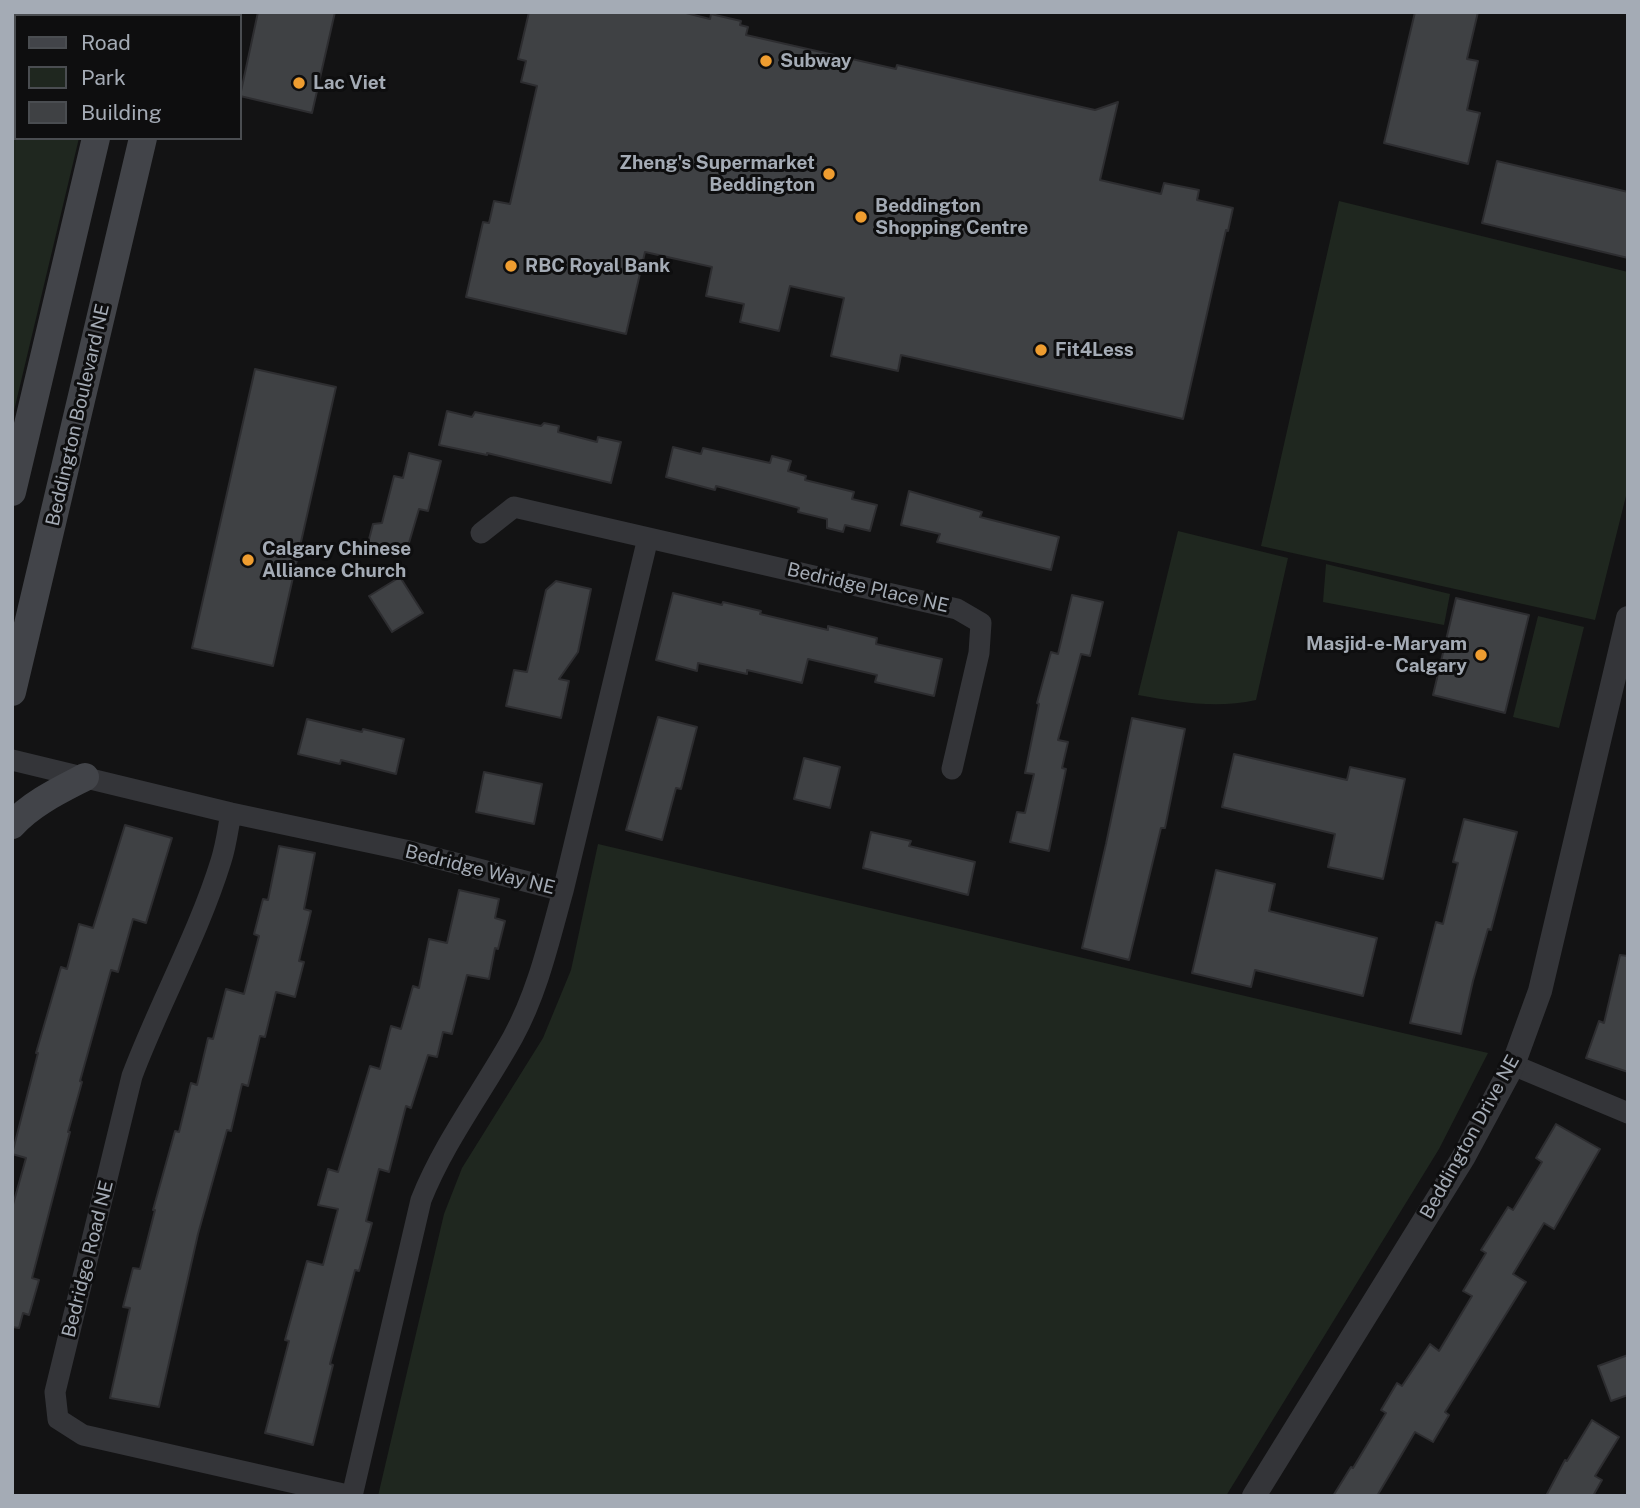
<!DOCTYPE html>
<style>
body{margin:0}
#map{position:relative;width:1640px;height:1508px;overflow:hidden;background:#131314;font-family:"Public Sans",sans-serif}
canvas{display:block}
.frame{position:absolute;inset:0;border:14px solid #a4abb5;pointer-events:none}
.legend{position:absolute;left:14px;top:14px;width:228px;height:126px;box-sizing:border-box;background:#0e0e0f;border:2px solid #4a4d51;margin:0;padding:9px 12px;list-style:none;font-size:21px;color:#a4abb5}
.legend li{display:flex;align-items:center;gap:14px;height:35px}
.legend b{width:35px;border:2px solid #4a4d51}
</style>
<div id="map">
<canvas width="1640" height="1508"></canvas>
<div class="frame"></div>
<ul class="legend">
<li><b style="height:9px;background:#424449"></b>Road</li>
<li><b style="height:19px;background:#1f271f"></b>Park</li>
<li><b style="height:19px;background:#3f4144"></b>Building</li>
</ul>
</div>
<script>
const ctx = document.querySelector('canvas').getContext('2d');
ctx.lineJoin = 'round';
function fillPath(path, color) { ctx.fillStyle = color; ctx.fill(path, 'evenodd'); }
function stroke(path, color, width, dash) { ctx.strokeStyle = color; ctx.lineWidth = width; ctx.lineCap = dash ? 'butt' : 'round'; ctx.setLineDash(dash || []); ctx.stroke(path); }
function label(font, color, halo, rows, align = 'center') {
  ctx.font = font + ' "Public Sans",sans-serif'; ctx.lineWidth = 6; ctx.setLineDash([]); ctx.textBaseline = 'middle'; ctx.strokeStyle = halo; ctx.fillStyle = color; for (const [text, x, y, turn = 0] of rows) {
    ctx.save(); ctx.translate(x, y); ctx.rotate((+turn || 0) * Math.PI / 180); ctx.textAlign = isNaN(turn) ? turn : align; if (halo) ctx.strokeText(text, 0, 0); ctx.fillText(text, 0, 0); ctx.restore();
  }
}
fillPath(new Path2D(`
 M 12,12 L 108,12 L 108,16 L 16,16 L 16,138 L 79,138 L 12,419 Z
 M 1339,201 L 1628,272 L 1628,488 L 1595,620 L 1261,546 Z
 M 1178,531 L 1288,558 L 1256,700 C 1216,709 1178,702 1138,695 Z
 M 1326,564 L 1450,594 L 1444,625 L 1323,602 Z
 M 1538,616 L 1584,627 L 1559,728 L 1513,717 Z
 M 598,844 L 1488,1053 L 1439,1149 L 1226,1496 L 378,1496 L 444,1214 L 462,1168 L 543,1038 L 571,970 Z`), '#1f271f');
const building = new Path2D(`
 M 258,12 L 335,12 L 312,113 L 240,96 Z
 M 529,12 L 682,12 L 710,19 L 711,14 L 741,21 L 740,25 L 748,27 L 746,35 L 896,69 L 897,65 L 1095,110 L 1118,102 L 1100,180 L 1161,194 L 1164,183 L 1199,190 L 1197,200 L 1233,208 L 1228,231 L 1226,230 L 1183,419 L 901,355 L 898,371 L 831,356 L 844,298 L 790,286 L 779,331 L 740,322 L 744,304 L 706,296 L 712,267 L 645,252 L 626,334 L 466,297 L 483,222 L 489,223 L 494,201 L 510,204 L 537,86 L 521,82 L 526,61 L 518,59 Z
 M 1415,12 L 1478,12 L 1467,59 L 1478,61 L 1467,110 L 1480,113 L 1468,164 L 1384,143 Z
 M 1497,161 L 1628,192 L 1628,258 L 1482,223 Z
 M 255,369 L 336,387 L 273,666 L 192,648 Z
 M 447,411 L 472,417 L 475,412 L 541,426 L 544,423 L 559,426 L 558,432 L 597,442 L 598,437 L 621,442 L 611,483 L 487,453 L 487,455 L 439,445 Z
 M 673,447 L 701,454 L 703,448 L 770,463 L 772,456 L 791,461 L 788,471 L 806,476 L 805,480 L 854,492 L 852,499 L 877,505 L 870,531 L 845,525 L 843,532 L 827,528 L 827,519 L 798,512 L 799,508 L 716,486 L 715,490 L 666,477 Z
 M 409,453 L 441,461 L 428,511 L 419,509 L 406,553 L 368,543 L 373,524 L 382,523 L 394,476 L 403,478 Z
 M 909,491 L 982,512 L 980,517 L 1059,537 L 1051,570 L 937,542 L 940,534 L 901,525 Z
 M 400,577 L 423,613 L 392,632 L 369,596 Z
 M 556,581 L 591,589 L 578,652 L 559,679 L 569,681 L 561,718 L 506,706 L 514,670 L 527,672 L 546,590 Z
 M 673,593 L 722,605 L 723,602 L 761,611 L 760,614 L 828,630 L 828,626 L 877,638 L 876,644 L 942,659 L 934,696 L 875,682 L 877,675 L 808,659 L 802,683 L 747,670 L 747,674 L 698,663 L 697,671 L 656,660 Z
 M 1072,595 L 1103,602 L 1090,656 L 1081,654 L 1058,740 L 1068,742 L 1062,768 L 1066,769 L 1049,851 L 1010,842 L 1017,812 L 1025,813 L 1034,774 L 1025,773 L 1039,704 L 1037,703 L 1051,652 L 1058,654 Z
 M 1456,598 L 1529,615 L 1505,713 L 1433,695 Z
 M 658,717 L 697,727 L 681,789 L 676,788 L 662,840 L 626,830 Z
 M 1132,718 L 1185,729 L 1165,828 L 1161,828 L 1129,960 L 1082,948 L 1106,844 Z
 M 307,719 L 362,732 L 363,729 L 404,739 L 396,774 L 341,760 L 340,764 L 298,754 Z
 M 1234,754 L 1347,780 L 1350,767 L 1405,779 L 1383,879 L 1328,867 L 1335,834 L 1222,807 Z
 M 804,758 L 840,767 L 830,808 L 794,799 Z
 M 484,772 L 542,784 L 534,824 L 476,812 Z
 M 1464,819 L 1517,832 L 1491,930 L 1488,929 L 1473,981 L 1461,1034 L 1410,1023 L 1436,922 L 1443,924 L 1458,863 L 1453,862 Z
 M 125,825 L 172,838 L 146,923 L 133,919 L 118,972 L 111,970 L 80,1081 L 82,1082 L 68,1132 L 70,1132 L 32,1278 L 39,1280 L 29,1315 L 23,1313 L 19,1328 L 12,1327 L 12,1208 L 26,1158 L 12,1154 L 38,1053 L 36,1053 L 61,967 L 67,969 L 79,924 L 93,928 Z
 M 871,832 L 911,841 L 909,846 L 975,862 L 968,895 L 863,868 Z
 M 279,846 L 315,853 L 304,909 L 311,911 L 299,961 L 304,962 L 295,997 L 276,992 L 265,1037 L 260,1036 L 248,1086 L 242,1084 L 231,1131 L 227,1130 L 198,1234 L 159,1407 L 110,1398 L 130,1308 L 123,1307 L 133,1268 L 140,1269 L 155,1210 L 153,1210 L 175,1131 L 179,1132 L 191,1083 L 197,1085 L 208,1038 L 213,1039 L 226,989 L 244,994 L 259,936 L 254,934 L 263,899 L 268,900 Z
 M 1216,870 L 1275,884 L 1269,911 L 1377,938 L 1363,996 L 1255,970 L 1251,987 L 1192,973 Z
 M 459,890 L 499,899 L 495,918 L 505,921 L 498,949 L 495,948 L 489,979 L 467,975 L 452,1034 L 443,1032 L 437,1057 L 428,1055 L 411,1108 L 406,1106 L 389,1172 L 379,1169 L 366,1221 L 372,1223 L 359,1271 L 355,1270 L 330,1364 L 333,1365 L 313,1445 L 265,1433 L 289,1341 L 285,1340 L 307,1261 L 323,1265 L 338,1209 L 318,1205 L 328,1169 L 338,1172 L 370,1066 L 380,1069 L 391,1026 L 401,1029 L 413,986 L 419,988 L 429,939 L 447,943 Z
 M 1620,955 L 1628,956 L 1628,1072 L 1586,1058 L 1599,1021 L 1604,1023 Z
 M 1556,1124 L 1600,1149 L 1554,1229 L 1544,1223 L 1513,1274 L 1526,1282 L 1445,1412 L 1449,1415 L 1433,1442 L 1415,1432 L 1377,1496 L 1333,1496 L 1351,1467 L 1353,1468 L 1386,1413 L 1381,1410 L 1397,1383 L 1402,1386 L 1430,1344 L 1439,1351 L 1472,1296 L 1463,1291 L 1486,1253 L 1481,1250 L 1508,1207 L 1513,1210 L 1542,1162 L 1536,1158 Z
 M 1628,1355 L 1628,1395 L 1611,1401 L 1598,1366 Z
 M 1592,1420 L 1619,1437 L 1595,1476 L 1602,1480 L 1593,1496 L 1546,1496 L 1565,1460 L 1567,1461 Z`);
fillPath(building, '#3f4144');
stroke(building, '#2d2d30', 2);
stroke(new Path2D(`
 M 481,533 L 514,507 L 957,609 L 981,623 L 979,653 L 952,769
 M 12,760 L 231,813 L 405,850 L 563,891 C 549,941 538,991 513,1037 C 483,1091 444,1142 421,1200 L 352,1496 L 83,1435 L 58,1419 L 55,1392 L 132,1076 C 159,1004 198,935 221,861 C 226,846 228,829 231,813
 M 563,891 L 648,538
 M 1513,1065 L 1628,1113`), '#343539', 21);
stroke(new Path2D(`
 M 1254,1496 L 1463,1158 L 1513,1065 L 1540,991 L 1628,618`), '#343539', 24);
stroke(new Path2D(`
 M 125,16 L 126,12
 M 172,16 L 173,12
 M 12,492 L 96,138
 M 12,692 L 143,138
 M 12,825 C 32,803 60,790 85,777`), '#424449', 28);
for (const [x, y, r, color] of [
 [766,61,7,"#ef9d30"],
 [299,83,7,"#ef9d30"],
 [829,174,7,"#ef9d30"],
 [861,217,7,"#ef9d30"],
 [511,266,7,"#ef9d30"],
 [1041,350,7,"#ef9d30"],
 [248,560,7,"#ef9d30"],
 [1481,655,7,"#ef9d30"]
]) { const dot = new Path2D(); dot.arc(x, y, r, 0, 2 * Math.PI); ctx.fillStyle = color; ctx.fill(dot); stroke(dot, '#0e0e0f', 2.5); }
label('bold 19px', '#a4abb5', '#0e0e0f', [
 ["Subway",780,61],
 ["Lac Viet",313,83],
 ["Zheng's Supermarket",815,163,"right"],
 ["Beddington",815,185,"right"],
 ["Beddington",875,206],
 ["Shopping Centre",875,228],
 ["RBC Royal Bank",525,266],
 ["Fit4Less",1055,350],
 ["Calgary Chinese",262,549],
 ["Alliance Church",262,571],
 ["Masjid-e-Maryam",1467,644,"right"],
 ["Calgary",1467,666,"right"]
], 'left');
label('19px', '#a4abb5', '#0e0e0f', [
 ["Beddington Boulevard NE",78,415,-77],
 ["Bedridge Place NE",868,588,13],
 ["Bedridge Way NE",480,870,14],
 ["Beddington Drive NE",1470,1137,-61],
 ["Bedridge Road NE",88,1259,-76]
]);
</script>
